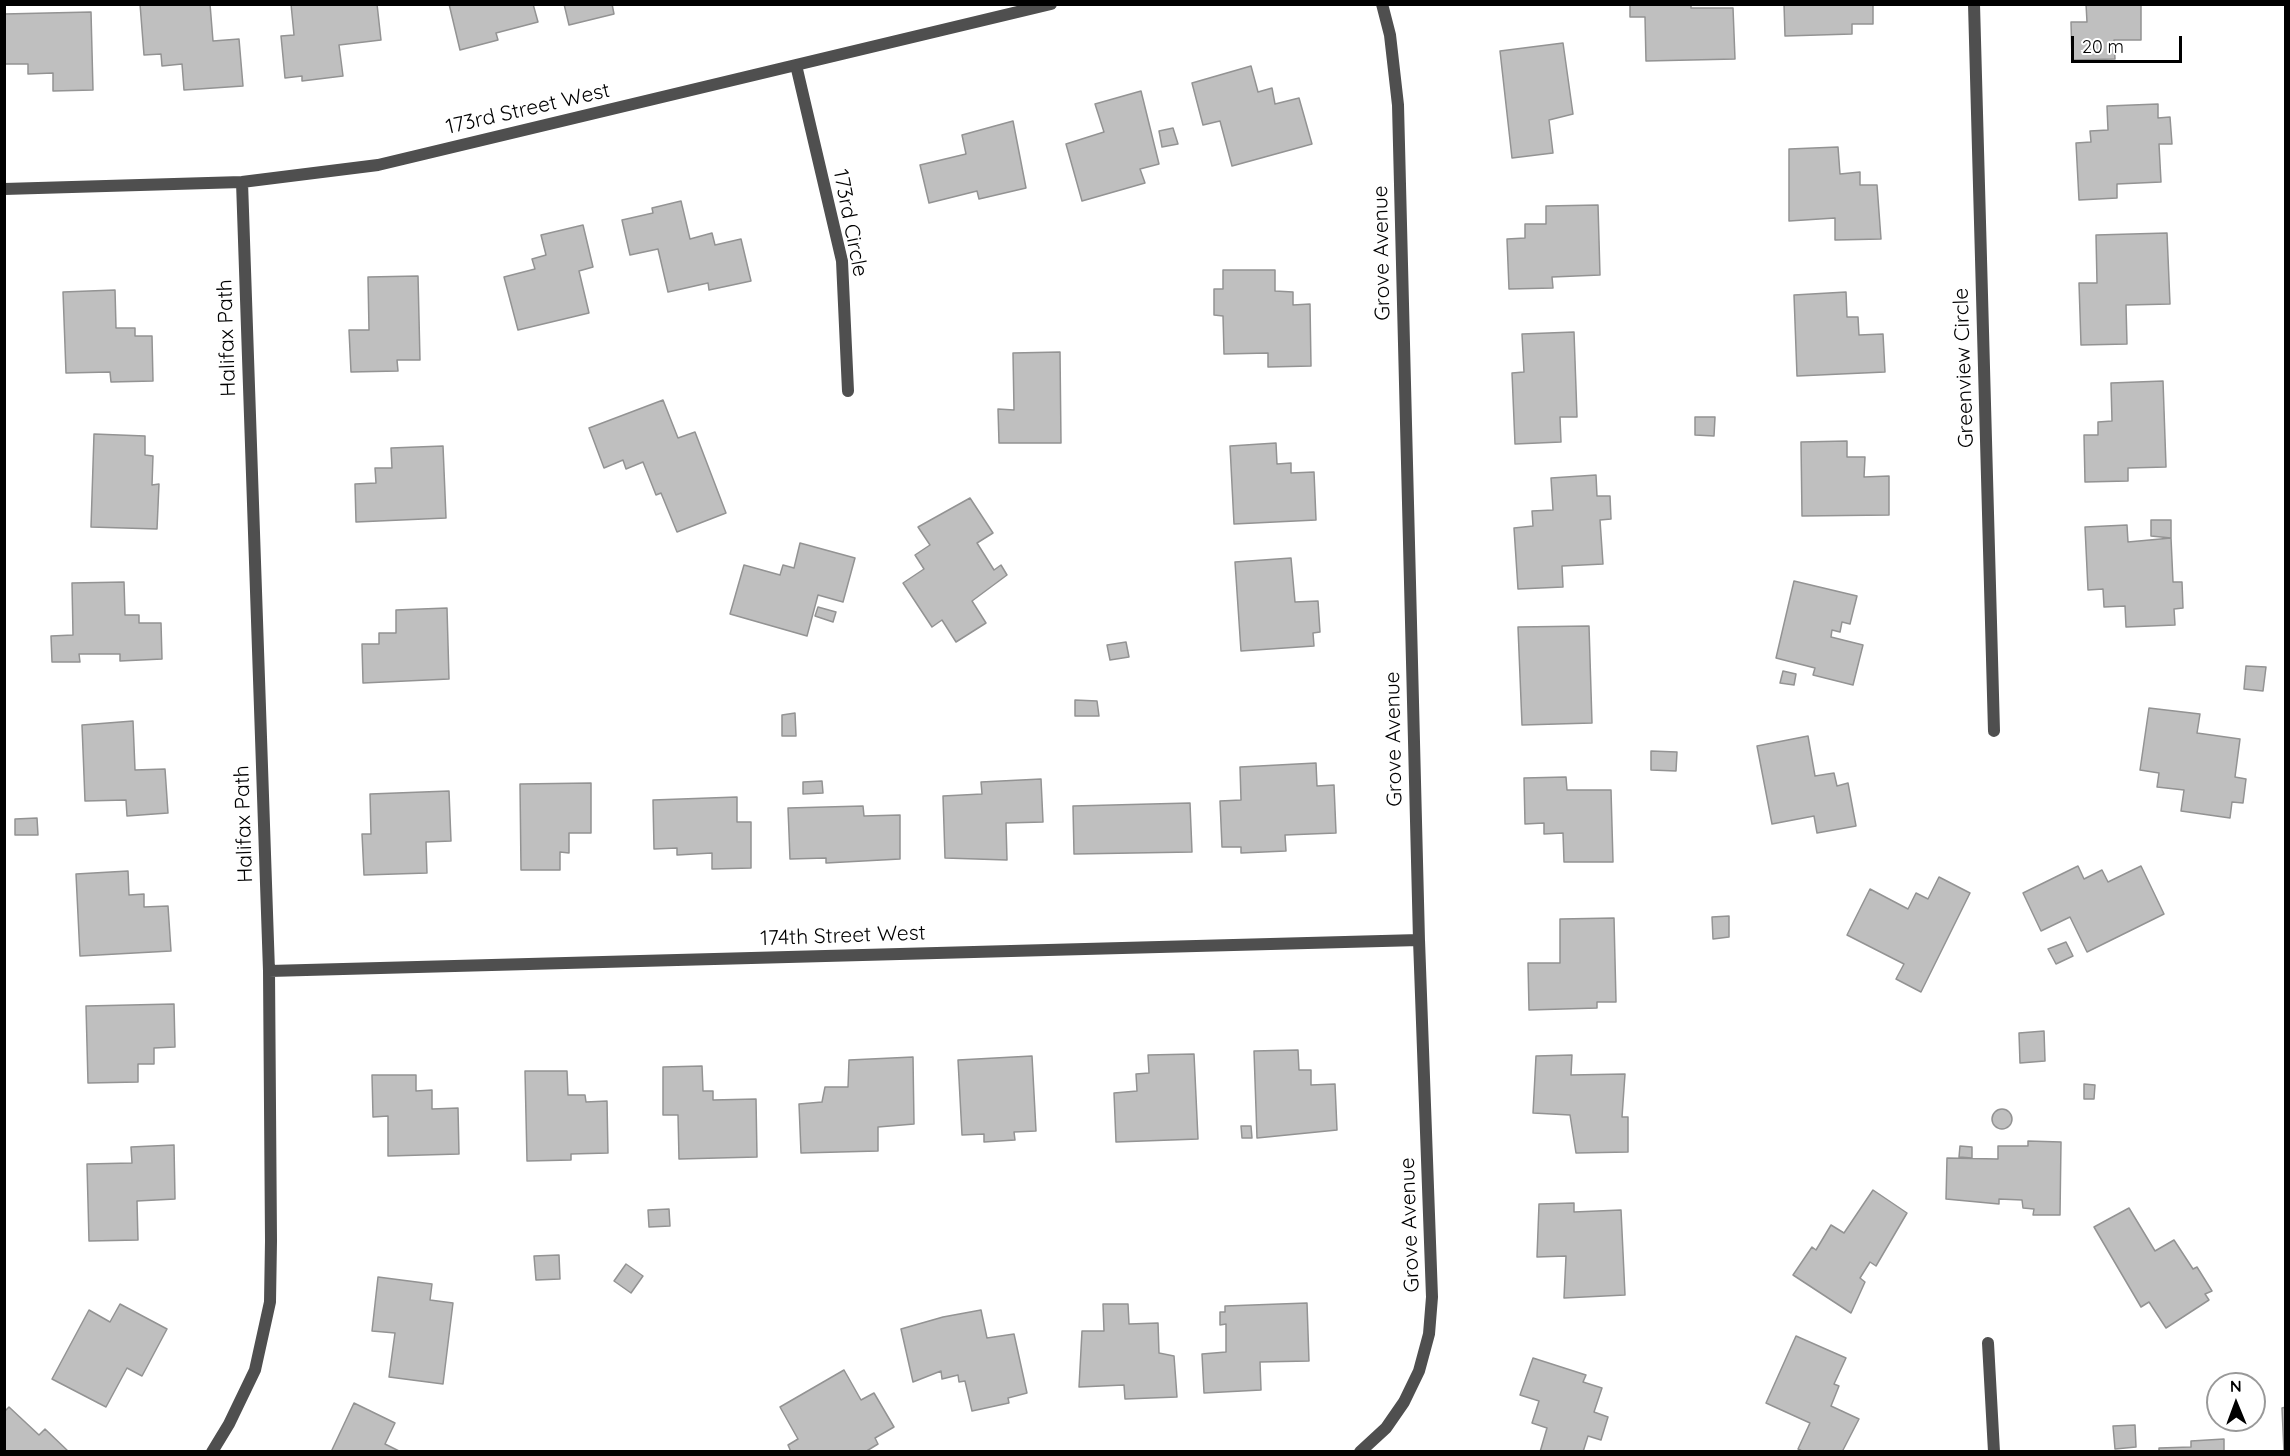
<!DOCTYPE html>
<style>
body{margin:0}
#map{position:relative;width:2290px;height:1456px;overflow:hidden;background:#fff;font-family:Quicksand,sans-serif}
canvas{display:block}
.frame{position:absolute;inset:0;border:6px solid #000;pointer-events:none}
.north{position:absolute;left:2206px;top:1372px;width:60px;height:60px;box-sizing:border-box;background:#fff;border:2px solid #999;border-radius:50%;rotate:359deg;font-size:16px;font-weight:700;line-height:24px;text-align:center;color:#000}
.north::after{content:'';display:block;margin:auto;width:21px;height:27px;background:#000;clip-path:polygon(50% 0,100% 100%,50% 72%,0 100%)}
.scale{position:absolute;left:2071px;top:36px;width:111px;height:27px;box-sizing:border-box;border:3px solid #000;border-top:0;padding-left:8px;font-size:18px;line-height:21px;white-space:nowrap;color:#000;-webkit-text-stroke:4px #fff;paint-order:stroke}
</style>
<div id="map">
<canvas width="2290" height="1456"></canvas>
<div class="frame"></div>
<div class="north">N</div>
<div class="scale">20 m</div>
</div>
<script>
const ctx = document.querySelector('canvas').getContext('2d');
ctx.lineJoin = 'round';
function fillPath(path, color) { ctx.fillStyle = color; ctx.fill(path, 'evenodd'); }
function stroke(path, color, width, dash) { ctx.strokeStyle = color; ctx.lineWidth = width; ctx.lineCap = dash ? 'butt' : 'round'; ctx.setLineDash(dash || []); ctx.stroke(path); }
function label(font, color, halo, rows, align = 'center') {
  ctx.font = font + ' Quicksand,sans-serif'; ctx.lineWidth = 4.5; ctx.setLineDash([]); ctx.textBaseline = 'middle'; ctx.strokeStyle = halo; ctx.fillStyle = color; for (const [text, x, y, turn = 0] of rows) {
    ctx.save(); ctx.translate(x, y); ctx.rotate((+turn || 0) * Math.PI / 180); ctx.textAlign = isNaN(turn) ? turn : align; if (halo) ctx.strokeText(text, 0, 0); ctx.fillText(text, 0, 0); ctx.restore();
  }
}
const building = new Path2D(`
 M 140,4 L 210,4 L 213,41 L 239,39 L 243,86 L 184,90 L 182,64 L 162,66 L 161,54 L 144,55 Z
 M 291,4 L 377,4 L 381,40 L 339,45 L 343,76 L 302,81 L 302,76 L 285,78 L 281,36 L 294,35 Z
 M 449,4 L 533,4 L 538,22 L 496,33 L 498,40 L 460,50 Z
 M 564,4 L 612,4 L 614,14 L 569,25 Z
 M 1630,4 L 1691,4 L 1691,8 L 1733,8 L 1735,59 L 1646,61 L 1645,17 L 1630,17 Z
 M 1784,4 L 1873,4 L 1873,24 L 1852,24 L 1852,34 L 1785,36 Z
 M 2086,4 L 2141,4 L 2141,40 L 2114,40 L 2115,59 L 2072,60 L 2071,22 L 2087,22 Z
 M 91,12 L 93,90 L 53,91 L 53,73 L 28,74 L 28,64 L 4,64 L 4,14 Z
 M 1563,43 L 1573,114 L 1549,120 L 1553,153 L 1512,158 L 1500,51 Z
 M 1251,66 L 1258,92 L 1272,88 L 1275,104 L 1299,98 L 1312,144 L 1232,166 L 1220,121 L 1203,125 L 1192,83 Z
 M 1141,91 L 1159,164 L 1140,169 L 1145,183 L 1082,201 L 1066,144 L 1104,132 L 1095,104 Z
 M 2158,104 L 2158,118 L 2170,117 L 2172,144 L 2159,144 L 2161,182 L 2117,184 L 2117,198 L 2079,200 L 2076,143 L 2091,142 L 2090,131 L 2108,130 L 2107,106 Z
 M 1013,121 L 1026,188 L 979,199 L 977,191 L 929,203 L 920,165 L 966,154 L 962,135 Z
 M 1173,128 L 1178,144 L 1162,147 L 1159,131 Z
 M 1838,147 L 1840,174 L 1860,172 L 1860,185 L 1877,185 L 1881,239 L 1835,240 L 1835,218 L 1789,221 L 1789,149 Z
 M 681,201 L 690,239 L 712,233 L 715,245 L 741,239 L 751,281 L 709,290 L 708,283 L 668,292 L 658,249 L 630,255 L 622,220 L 653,213 L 652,208 Z
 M 1598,205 L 1600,275 L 1552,277 L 1553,288 L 1509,289 L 1507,239 L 1525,238 L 1525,224 L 1546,224 L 1546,206 Z
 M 583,225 L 593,267 L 579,271 L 589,313 L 518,330 L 504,277 L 535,269 L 532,259 L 546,255 L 541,235 Z
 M 2167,233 L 2170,304 L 2126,305 L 2127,344 L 2081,345 L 2079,283 L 2097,283 L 2096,235 Z
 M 1223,270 L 1275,270 L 1275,291 L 1293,292 L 1293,305 L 1310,304 L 1311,366 L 1268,367 L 1268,353 L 1224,354 L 1223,316 L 1214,315 L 1214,289 L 1223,289 Z
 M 418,276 L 420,360 L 397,360 L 398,371 L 351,372 L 349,330 L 369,330 L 368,277 Z
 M 115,290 L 116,328 L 135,328 L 135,336 L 152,336 L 153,381 L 111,382 L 110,372 L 66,373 L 63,292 Z
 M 1846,292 L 1847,317 L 1858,317 L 1859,335 L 1883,334 L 1885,372 L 1797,376 L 1794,295 Z
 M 1574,332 L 1577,417 L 1560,417 L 1561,442 L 1515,444 L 1512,373 L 1524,372 L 1522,334 Z
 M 1060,352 L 1061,443 L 999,443 L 998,409 L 1014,410 L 1013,353 Z
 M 2163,381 L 2166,467 L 2128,468 L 2128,481 L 2085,482 L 2084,435 L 2098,435 L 2098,422 L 2112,421 L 2111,383 Z
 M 663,400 L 678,438 L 695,432 L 726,513 L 677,532 L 661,493 L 656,495 L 643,462 L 626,469 L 623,460 L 604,468 L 589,428 Z
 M 1695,417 L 1715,417 L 1714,436 L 1695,435 Z
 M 94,434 L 145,436 L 145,455 L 153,456 L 152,485 L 159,484 L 157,529 L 91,527 Z
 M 1847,441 L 1847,457 L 1865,457 L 1864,477 L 1889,476 L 1889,515 L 1802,516 L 1801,442 Z
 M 1276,443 L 1277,464 L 1291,463 L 1291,473 L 1314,472 L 1316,520 L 1234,524 L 1230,446 Z
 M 443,446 L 446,518 L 356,522 L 355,484 L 376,483 L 375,468 L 392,468 L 391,448 Z
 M 1596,475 L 1597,496 L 1610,496 L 1611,519 L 1600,520 L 1603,564 L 1562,566 L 1563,587 L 1518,589 L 1514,528 L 1533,526 L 1532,511 L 1553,510 L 1551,478 Z
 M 970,498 L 993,533 L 977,543 L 994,570 L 1001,565 L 1007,575 L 972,601 L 986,623 L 956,642 L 942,620 L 932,627 L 903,583 L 924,569 L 915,555 L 930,545 L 918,527 Z
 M 2151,520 L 2171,520 L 2171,538 L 2151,536 Z
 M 2127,525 L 2128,542 L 2171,538 L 2173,582 L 2182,582 L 2183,608 L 2174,609 L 2175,625 L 2126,627 L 2125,606 L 2104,607 L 2103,589 L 2088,590 L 2085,527 Z
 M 800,543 L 855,558 L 843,602 L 818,595 L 807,636 L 730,614 L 744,565 L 780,575 L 783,565 L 794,568 Z
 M 1291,558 L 1295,602 L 1318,601 L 1320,632 L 1313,633 L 1314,646 L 1241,651 L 1235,562 Z
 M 1794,581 L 1857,596 L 1850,624 L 1842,622 L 1840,632 L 1832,630 L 1831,637 L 1863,645 L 1853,685 L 1813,675 L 1815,668 L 1776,658 Z
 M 124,582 L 125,615 L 139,615 L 139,623 L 161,623 L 162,659 L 120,661 L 120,654 L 79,654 L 80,662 L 52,662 L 51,636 L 73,635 L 72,583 Z
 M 818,607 L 836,612 L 833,622 L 815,616 Z
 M 447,608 L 449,679 L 363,683 L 362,644 L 379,644 L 379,633 L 396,633 L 396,610 Z
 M 1589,626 L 1592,723 L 1522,725 L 1518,627 Z
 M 1126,642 L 1129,657 L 1110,660 L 1107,645 Z
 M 2246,666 L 2266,667 L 2263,691 L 2244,689 Z
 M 1783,671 L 1796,674 L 1794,685 L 1780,683 Z
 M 1075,700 L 1097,701 L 1099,716 L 1075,716 Z
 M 2149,708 L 2200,714 L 2197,733 L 2240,739 L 2235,777 L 2246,779 L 2243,803 L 2232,802 L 2230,818 L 2181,811 L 2184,790 L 2157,787 L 2159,773 L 2140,770 Z
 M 795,713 L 796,736 L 782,736 L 782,715 Z
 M 133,721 L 135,770 L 165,769 L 168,813 L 127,816 L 126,800 L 85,801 L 82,725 Z
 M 1808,736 L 1815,776 L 1834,773 L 1837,786 L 1848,783 L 1856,826 L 1817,833 L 1814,816 L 1772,824 L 1757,746 Z
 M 1651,751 L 1677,752 L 1676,771 L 1651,770 Z
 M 1316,763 L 1317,786 L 1334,785 L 1336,833 L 1285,835 L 1286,851 L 1241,853 L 1241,847 L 1222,847 L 1220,801 L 1241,800 L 1240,767 Z
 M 1566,777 L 1567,790 L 1611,790 L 1613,862 L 1564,862 L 1563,833 L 1544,834 L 1544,823 L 1525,824 L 1524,778 Z
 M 1041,779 L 1043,822 L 1006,823 L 1007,860 L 945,858 L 943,796 L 982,794 L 981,782 Z
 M 822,781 L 823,793 L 803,794 L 803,782 Z
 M 591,783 L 591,833 L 569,833 L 569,853 L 560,852 L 560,870 L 521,870 L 520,784 Z
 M 449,791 L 451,841 L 426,842 L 427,873 L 364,875 L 362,834 L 371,834 L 370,794 Z
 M 737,797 L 737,822 L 751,822 L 751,868 L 712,869 L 712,853 L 677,855 L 677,848 L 654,849 L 653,800 Z
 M 1190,803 L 1192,852 L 1074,854 L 1073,806 Z
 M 863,806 L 864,816 L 900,815 L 900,859 L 826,863 L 826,858 L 790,859 L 788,808 Z
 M 37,818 L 38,835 L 15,835 L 15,819 Z
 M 2078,866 L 2084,879 L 2102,870 L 2108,882 L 2141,866 L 2164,914 L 2087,952 L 2070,917 L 2041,931 L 2023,893 Z
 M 128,871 L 129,895 L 144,894 L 144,907 L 168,906 L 171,951 L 80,956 L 76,874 Z
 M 1939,877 L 1970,893 L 1921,992 L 1896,979 L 1904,964 L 1847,935 L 1870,889 L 1908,909 L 1916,893 L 1928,899 Z
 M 1729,916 L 1729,937 L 1713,939 L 1712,917 Z
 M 1614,918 L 1616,1002 L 1597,1002 L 1597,1008 L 1529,1010 L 1528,963 L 1560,963 L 1560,919 Z
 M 2066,942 L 2073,956 L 2056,964 L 2048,949 Z
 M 174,1004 L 175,1047 L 154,1048 L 154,1064 L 138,1064 L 138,1082 L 88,1083 L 86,1006 Z
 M 2044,1031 L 2045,1061 L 2020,1063 L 2019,1033 Z
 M 1298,1050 L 1299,1070 L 1311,1070 L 1311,1085 L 1335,1084 L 1337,1130 L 1257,1138 L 1254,1051 Z
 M 1194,1054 L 1198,1139 L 1116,1142 L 1114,1093 L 1137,1091 L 1136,1074 L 1149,1073 L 1148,1055 Z
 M 1572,1055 L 1571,1075 L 1625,1074 L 1622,1117 L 1628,1117 L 1628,1152 L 1576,1153 L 1570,1115 L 1533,1113 L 1536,1056 Z
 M 1032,1056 L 1036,1131 L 1014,1132 L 1015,1140 L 984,1142 L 984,1134 L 962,1135 L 958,1060 Z
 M 913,1057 L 914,1124 L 878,1127 L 878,1151 L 801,1153 L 799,1104 L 822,1102 L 825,1087 L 848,1087 L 849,1060 Z
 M 702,1066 L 703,1091 L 713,1091 L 713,1100 L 756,1099 L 757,1157 L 679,1159 L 678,1115 L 663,1115 L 663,1067 Z
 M 525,1071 L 567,1071 L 568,1095 L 585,1095 L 586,1102 L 607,1101 L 608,1153 L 571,1154 L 571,1160 L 527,1161 Z
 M 372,1075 L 416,1075 L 416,1091 L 432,1090 L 432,1109 L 458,1108 L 459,1154 L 388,1156 L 388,1116 L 373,1117 Z
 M 2084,1084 L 2095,1085 L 2094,1099 L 2084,1099 Z
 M1992 1119a10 10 0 1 1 20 0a10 10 0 1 1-20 0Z
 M 1241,1126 L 1251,1126 L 1252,1138 L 1242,1138 Z
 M 2028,1141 L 2061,1142 L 2060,1215 L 2033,1215 L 2034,1209 L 2023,1208 L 2022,1200 L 1999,1199 L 1999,1204 L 1946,1199 L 1947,1158 L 1998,1159 L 1998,1146 L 2028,1146 Z
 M 174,1145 L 175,1199 L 137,1201 L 138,1240 L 89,1241 L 87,1164 L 132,1163 L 131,1147 Z
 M 1960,1146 L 1972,1147 L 1972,1158 L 1959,1157 Z
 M 1873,1190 L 1907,1213 L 1876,1266 L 1870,1262 L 1860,1278 L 1865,1282 L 1851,1313 L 1793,1275 L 1812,1247 L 1816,1250 L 1831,1225 L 1844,1233 Z
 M 1574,1203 L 1574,1212 L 1621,1210 L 1625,1295 L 1564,1298 L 1566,1256 L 1537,1257 L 1539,1204 Z
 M 2129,1208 L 2155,1251 L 2174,1240 L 2193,1269 L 2197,1267 L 2212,1291 L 2205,1294 L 2209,1300 L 2166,1328 L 2149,1302 L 2141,1307 L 2094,1227 Z
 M 669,1209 L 670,1226 L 649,1227 L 648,1210 Z
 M 559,1255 L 560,1279 L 536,1280 L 534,1256 Z
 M 626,1264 L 643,1276 L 631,1293 L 614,1281 Z
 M 378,1277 L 432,1284 L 430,1300 L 453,1303 L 443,1384 L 389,1377 L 395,1333 L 372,1331 Z
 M 1307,1303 L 1309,1361 L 1260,1362 L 1261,1390 L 1204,1393 L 1202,1354 L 1226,1352 L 1226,1324 L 1220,1325 L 1220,1312 L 1225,1312 L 1225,1306 Z
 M 120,1304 L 167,1329 L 142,1376 L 127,1368 L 106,1407 L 52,1379 L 89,1310 L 110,1322 Z
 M 1103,1304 L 1128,1304 L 1129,1324 L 1158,1323 L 1159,1353 L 1174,1356 L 1177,1397 L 1125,1399 L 1124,1385 L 1079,1387 L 1082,1331 L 1104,1331 Z
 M 981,1310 L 987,1338 L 1014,1334 L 1027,1393 L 1008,1398 L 1009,1403 L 972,1411 L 965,1381 L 959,1382 L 958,1375 L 942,1379 L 941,1371 L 913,1382 L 901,1329 L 943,1317 Z
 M 1796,1336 L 1846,1358 L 1834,1384 L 1839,1386 L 1831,1406 L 1859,1419 L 1842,1452 L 1804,1452 L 1798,1449 L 1810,1423 L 1766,1403 Z
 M 1533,1358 L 1586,1375 L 1583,1382 L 1602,1388 L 1594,1412 L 1608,1417 L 1601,1440 L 1588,1436 L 1583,1452 L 1540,1452 L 1547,1428 L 1532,1423 L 1539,1401 L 1520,1395 Z
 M 844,1370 L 861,1400 L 874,1393 L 894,1427 L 875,1438 L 878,1444 L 865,1452 L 791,1452 L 788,1445 L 798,1439 L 780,1407 Z
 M 354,1403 L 395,1423 L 385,1444 L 401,1452 L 331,1452 Z
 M 9,1407 L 39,1435 L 45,1429 L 69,1452 L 4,1452 L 4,1412 Z
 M 2286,1407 L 2286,1452 L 2284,1452 L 2282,1408 Z
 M 2135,1425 L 2136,1447 L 2115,1449 L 2113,1426 Z
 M 2224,1439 L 2224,1452 L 2159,1452 L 2159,1448 L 2191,1447 L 2191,1441 Z`);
fillPath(building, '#bfbfbf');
stroke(building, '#939393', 1.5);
stroke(new Path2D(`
 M 1974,4 L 1994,731
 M 796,65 L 842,261 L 848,391
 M 4,189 L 242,182 L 378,165 L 1051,4
 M 269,971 L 1419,940
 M 1988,1343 L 1994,1452
 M 212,1452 L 229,1424 L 255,1370 L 270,1302 L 271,1241 L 269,971 L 242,182
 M 1360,1452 L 1386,1428 L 1404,1402 L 1419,1371 L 1429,1334 L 1432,1297 L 1419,940 L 1398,105 L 1390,35 L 1382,4`), '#4f4f4f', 12);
label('21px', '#000', '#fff', [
 ["173rd Street West",528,109,-13],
 ["173rd Circle",850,223,79],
 ["Grove Avenue",1382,253,-91],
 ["Halifax Path",227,338,-92],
 ["Greenview Circle",1964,368,-92],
 ["Grove Avenue",1394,739,-91],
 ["Halifax Path",244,824,-92],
 ["174th Street West",843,936,-2],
 ["Grove Avenue",1410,1225,-92]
]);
</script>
